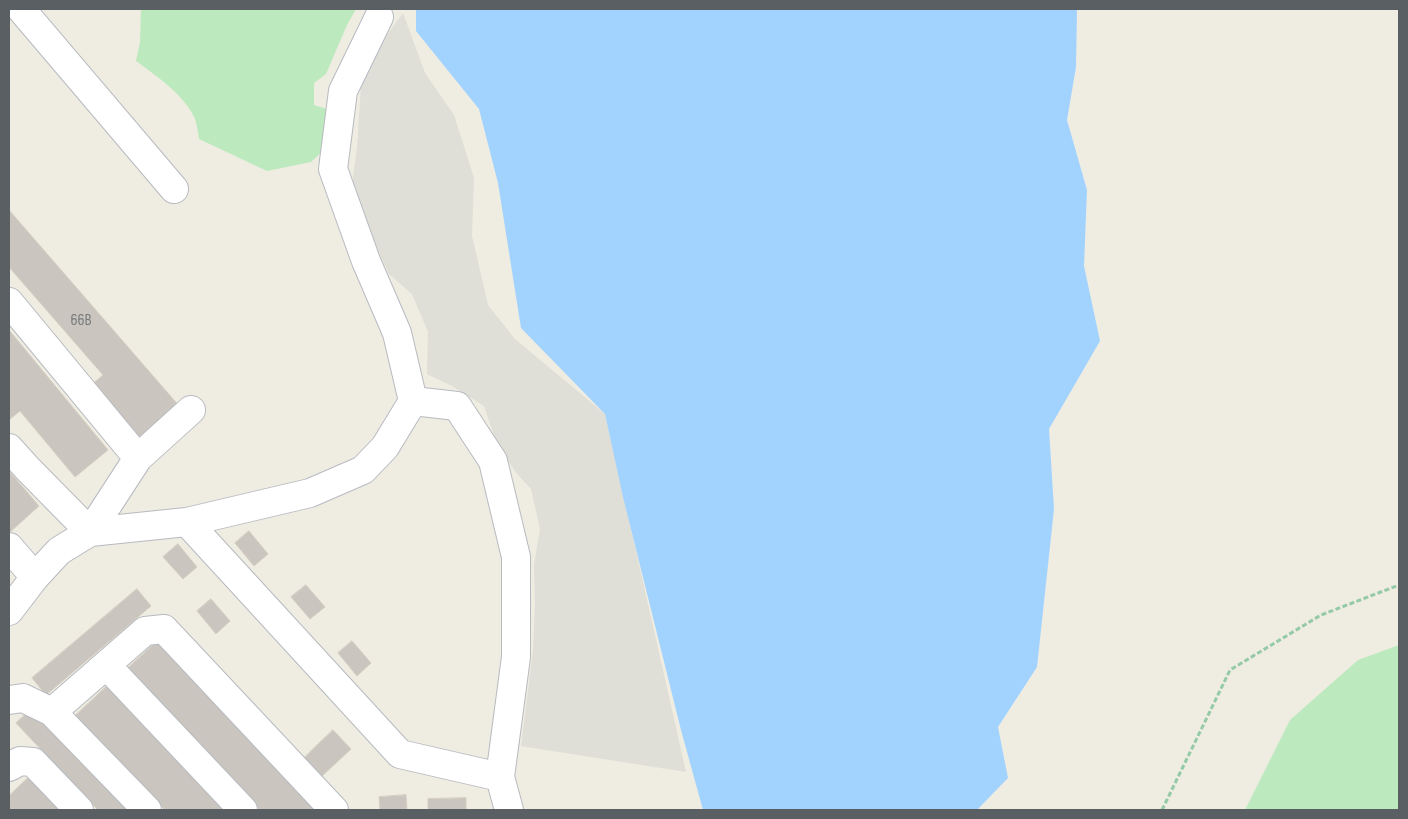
<!DOCTYPE html>
<meta charset="utf-8">
<style>
body{margin:0}
#map{position:relative;width:1408px;height:819px;overflow:hidden;background:#efece2;font-family:"Sofia Sans Condensed",sans-serif}
canvas{display:block}
.frame{position:absolute;inset:0;border:10px solid #5a5f64;pointer-events:none}
</style>
<div id="map">
<canvas width="1408" height="819"></canvas>
<div class="frame"></div>
</div>
<script>
const ctx = document.querySelector('canvas').getContext('2d');
ctx.lineJoin = 'round';
function fillPath(path, color) { ctx.fillStyle = color; ctx.fill(path, 'evenodd'); }
function stroke(path, color, width, dash) { ctx.strokeStyle = color; ctx.lineWidth = width; ctx.lineCap = dash ? 'butt' : 'round'; ctx.setLineDash(dash || []); ctx.stroke(path); }
function label(font, color, halo, rows, align = 'center') {
  ctx.font = font + ' "Sofia Sans Condensed",sans-serif'; ctx.lineWidth = 4.5; ctx.setLineDash([]); ctx.textBaseline = 'middle'; ctx.strokeStyle = halo; ctx.fillStyle = color; for (const [text, x, y, turn = 0] of rows) {
    ctx.save(); ctx.translate(x, y); ctx.rotate((+turn || 0) * Math.PI / 180); ctx.textAlign = isNaN(turn) ? turn : align; if (halo) ctx.strokeText(text, 0, 0); ctx.fillText(text, 0, 0); ctx.restore();
  }
}
fillPath(new Path2D(`
 M 403,13 L 425,73 L 454,115 L 474,178 L 472,236 L 488,305 L 515,339 L 605,414 L 686,772 L 521,746 L 533,651 L 535,604 L 534,565 L 540,529 L 531,489 L 517,474 L 497,444 L 484,406 L 452,386 L 427,374 L 428,332 L 412,294 L 389,274 L 351,191 L 357,148 L 362,69 Z`), '#dfded7');
fillPath(new Path2D(`
 M 141,9 L 356,9 L 347,25 L 326,74 L 314,83 L 314,105 L 330,110 L 328,146 L 311,162 L 267,171 L 199,139 C 198,132 197,125 195,119 C 185,95 156,76 136,61 L 140,42 Z
 M 1399,645 L 1399,810 L 1245,810 L 1290,720 L 1358,660 Z`), '#bce9bd');
fillPath(new Path2D(`
 M 416,9 L 1077,9 L 1076,67 L 1067,120 L 1087,190 L 1084,266 L 1100,341 L 1049,429 L 1054,509 L 1037,667 L 998,727 L 1008,778 L 977,810 L 703,810 L 681,730 L 623,497 L 605,414 L 521,328 L 498,183 L 479,109 L 416,31 Z`), '#a2d3ff');
const building = new Path2D(`
 M 9,210 L 180,407 L 139,442 L 90,386 L 103,375 L 9,267 Z
 M 9,330 L 108,450 L 75,477 L 20,411 L 9,420 Z
 M 9,471 L 39,506 L 9,533 Z
 M 249,531 L 268,554 L 254,566 L 235,543 Z
 M 178,544 L 197,567 L 183,579 L 163,557 Z
 M 306,585 L 325,607 L 310,619 L 291,597 Z
 M 137,589 L 151,606 L 46,695 L 32,678 Z
 M 211,599 L 230,621 L 216,634 L 197,611 Z
 M 157,641 L 318,810 L 260,810 L 126,670 Z
 M 352,641 L 371,663 L 357,676 L 338,653 Z
 M 107,686 L 224,810 L 165,810 L 75,716 Z
 M 34,707 L 132,810 L 98,810 L 16,723 Z
 M 333,730 L 351,749 L 320,778 L 303,759 Z
 M 30,776 L 63,810 L 9,810 L 9,796 Z
 M 406,795 L 407,810 L 380,810 L 379,797 Z
 M 466,798 L 466,810 L 428,810 L 428,799 Z`);
fillPath(building, '#cac6bf');
stroke(building, '#d4cec0', 1);
const minor = new Path2D(`
 M 21,9 L 174,189
 M 9,302 L 138,458 L 90,532 L 27,468 L 9,448
 M 138,458 L 191,410
 M 187,522 L 400,754 L 500,777 L 516,657 L 516,557 L 493,461 L 457,406 L 413,401
 M 9,547 L 35,577
 M 9,611 L 35,577 L 59,551 L 90,532 L 187,522 L 310,493 L 363,470 L 385,447 L 413,401 L 397,333 L 366,261 L 333,169 L 343,91 L 379,17
 M 107,666 L 243,810
 M 9,700 L 23,698 L 52,712 L 145,631 L 164,629 L 334,810
 M 52,712 L 147,810
 M 9,767 L 20,761 L 33,762 L 79,810
 M 500,777 L 509,810`);
stroke(minor, '#b7bac0', 30);
stroke(new Path2D(`
 M 1162,810 L 1230,670 L 1321,615 L 1399,585`), '#94caa5', 3, [5, 2.5]);
stroke(minor, '#fff', 28);
label('16px', '#76797b', null, [
 ["66В",81,321]
]);
</script>
